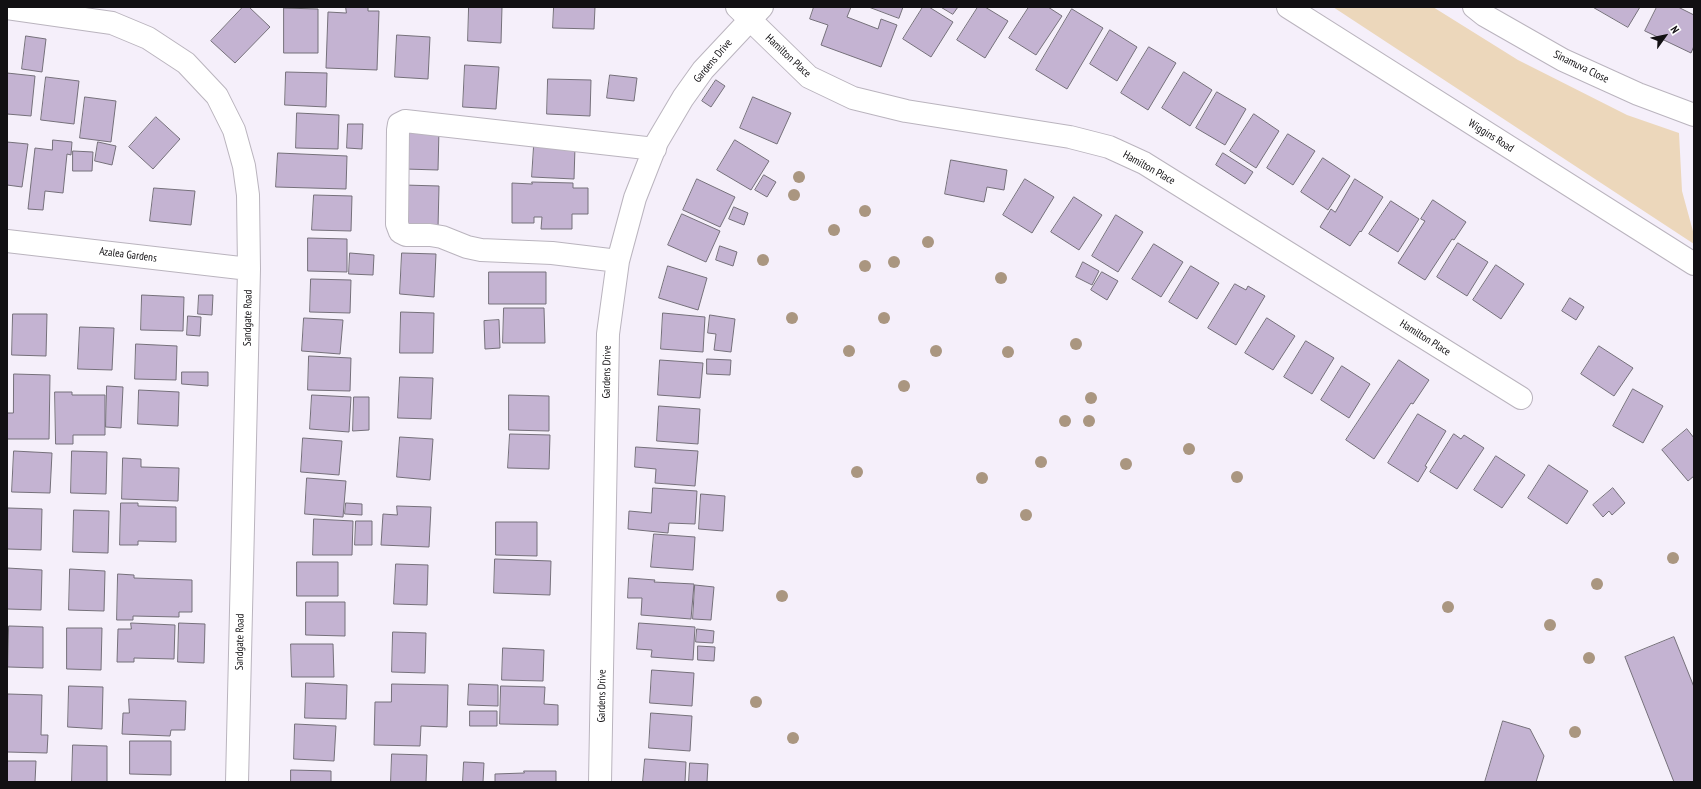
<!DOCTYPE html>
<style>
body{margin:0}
#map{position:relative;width:1701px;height:789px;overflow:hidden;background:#f5effa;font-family:"PT Sans Narrow",sans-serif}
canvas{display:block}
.frame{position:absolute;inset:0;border:8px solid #121013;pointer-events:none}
.north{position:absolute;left:1645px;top:16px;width:40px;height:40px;-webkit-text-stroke:3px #fff;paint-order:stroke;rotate:57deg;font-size:11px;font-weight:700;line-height:16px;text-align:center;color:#121013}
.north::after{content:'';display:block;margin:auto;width:14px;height:18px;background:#121013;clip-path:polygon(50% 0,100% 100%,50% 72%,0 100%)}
</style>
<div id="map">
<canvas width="1701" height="789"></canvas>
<div class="frame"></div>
<div class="north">N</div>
</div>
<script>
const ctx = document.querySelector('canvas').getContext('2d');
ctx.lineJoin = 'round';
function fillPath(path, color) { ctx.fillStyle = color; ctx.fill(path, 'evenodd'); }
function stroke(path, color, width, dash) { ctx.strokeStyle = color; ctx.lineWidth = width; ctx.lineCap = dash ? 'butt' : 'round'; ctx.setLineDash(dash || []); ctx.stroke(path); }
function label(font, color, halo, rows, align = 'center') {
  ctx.font = font + ' "PT Sans Narrow",sans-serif'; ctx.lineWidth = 3.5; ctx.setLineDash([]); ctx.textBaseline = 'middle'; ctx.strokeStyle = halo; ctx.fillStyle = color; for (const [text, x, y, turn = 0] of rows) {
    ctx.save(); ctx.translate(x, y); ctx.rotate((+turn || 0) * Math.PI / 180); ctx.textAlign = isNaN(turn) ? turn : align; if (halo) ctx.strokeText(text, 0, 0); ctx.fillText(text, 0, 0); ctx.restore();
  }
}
fillPath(new Path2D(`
 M 1333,7 L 1433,7 L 1518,60 L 1627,115 L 1679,133 L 1682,191 L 1694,235 L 1694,244 Z`), '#ecd7bb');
const building = new Path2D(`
 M 243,7 L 249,7 L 270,27 L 235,63 L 211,41 Z
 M 346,7 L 368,7 L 368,11 L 379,11 L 377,70 L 326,68 L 328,12 L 346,13 Z
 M 469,7 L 502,7 L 501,43 L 468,41 Z
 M 554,7 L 595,7 L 594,29 L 553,28 Z
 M 814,7 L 851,7 L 847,17 L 878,29 L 881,19 L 897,25 L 881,67 L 821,45 L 828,25 L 810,19 Z
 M 869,7 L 903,7 L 899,18 Z
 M 923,7 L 929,7 L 953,22 L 931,57 L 903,39 Z
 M 941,7 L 958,7 L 953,14 Z
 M 978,7 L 985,7 L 1008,21 L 985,58 L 957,40 Z
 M 1029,7 L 1048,7 L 1062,16 L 1036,55 L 1009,38 Z
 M 1593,7 L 1640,7 L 1628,27 Z
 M 1657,7 L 1678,7 L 1694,15 L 1694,46 L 1691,53 L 1645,31 Z
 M 284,8 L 318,9 L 318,53 L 284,53 Z
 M 1072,9 L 1103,28 L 1067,89 L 1036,70 Z
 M 1110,30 L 1137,47 L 1117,81 L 1090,64 Z
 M 397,35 L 430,37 L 428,79 L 395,77 Z
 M 26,36 L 46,39 L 42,72 L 22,69 Z
 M 1149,47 L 1176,63 L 1148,110 L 1121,93 Z
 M 465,65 L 499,67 L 496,109 L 463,107 Z
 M 286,72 L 327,73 L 326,107 L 285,105 Z
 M 1184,72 L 1212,90 L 1190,126 L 1162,108 Z
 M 7,73 L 35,76 L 31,116 L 7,114 Z
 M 610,75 L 637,78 L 634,101 L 607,98 Z
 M 46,77 L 79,81 L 74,124 L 41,120 Z
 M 548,79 L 591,80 L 590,116 L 547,114 Z
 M 716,80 L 725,86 L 711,107 L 702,101 Z
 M 1217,92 L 1246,109 L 1225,145 L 1196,128 Z
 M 85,97 L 116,101 L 111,142 L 80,138 Z
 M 753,97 L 791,113 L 777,144 L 740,128 Z
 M 297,113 L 339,115 L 338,149 L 296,148 Z
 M 1254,114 L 1279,131 L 1256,168 L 1230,151 Z
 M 156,117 L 180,139 L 153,169 L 129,147 Z
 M 348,124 L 363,124 L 362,149 L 347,148 Z
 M 406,128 L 439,129 L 438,170 L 405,169 Z
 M 1288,134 L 1315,151 L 1293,185 L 1267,168 Z
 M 53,140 L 72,142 L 71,155 L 67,154 L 63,193 L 45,191 L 43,210 L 28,209 L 35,148 L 52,150 Z
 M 735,140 L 769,161 L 751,190 L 717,170 Z
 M 7,142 L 28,144 L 22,187 L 7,185 Z
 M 98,142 L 116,146 L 112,165 L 95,161 Z
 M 534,146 L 575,147 L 574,179 L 532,177 Z
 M 73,151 L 93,152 L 92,171 L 73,171 Z
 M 278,153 L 347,156 L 346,189 L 276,187 Z
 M 1223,153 L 1253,172 L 1245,184 L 1216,165 Z
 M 1323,158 L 1350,176 L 1328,210 L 1301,192 Z
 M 951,160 L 1007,170 L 1004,190 L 987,187 L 984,202 L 945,194 Z
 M 764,175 L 776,182 L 767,197 L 755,190 Z
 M 697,179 L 735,197 L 720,227 L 683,210 Z
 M 1025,179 L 1054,197 L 1032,233 L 1003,215 Z
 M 1355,179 L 1383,197 L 1361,232 L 1360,231 L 1350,246 L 1320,227 L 1331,209 L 1335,212 Z
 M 532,182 L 573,183 L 573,188 L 588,188 L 588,214 L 572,214 L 572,229 L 541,229 L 542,217 L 534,217 L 534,223 L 512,223 L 512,183 L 532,184 Z
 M 404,185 L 439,186 L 438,228 L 402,226 Z
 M 154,188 L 195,191 L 191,225 L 150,221 Z
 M 314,195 L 352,196 L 351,231 L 312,230 Z
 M 1074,197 L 1102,215 L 1079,250 L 1051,232 Z
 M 1433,200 L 1466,222 L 1454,240 L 1452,239 L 1425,280 L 1398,263 L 1425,221 L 1421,219 Z
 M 1391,201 L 1419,219 L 1398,252 L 1369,234 Z
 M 734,207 L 748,213 L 744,225 L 729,219 Z
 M 682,214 L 720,231 L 706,262 L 668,245 Z
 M 1116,215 L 1143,232 L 1118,272 L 1092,256 Z
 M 308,238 L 347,239 L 347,272 L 308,271 Z
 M 1458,243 L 1488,262 L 1467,296 L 1437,277 Z
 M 1154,244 L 1183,262 L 1161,297 L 1132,279 Z
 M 720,246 L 737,252 L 733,266 L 716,260 Z
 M 350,253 L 374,255 L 373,275 L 349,274 Z
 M 402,253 L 436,254 L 434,297 L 400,294 Z
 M 1083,262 L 1099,271 L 1092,285 L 1076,277 Z
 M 1496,265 L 1524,284 L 1501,319 L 1473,300 Z
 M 668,266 L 707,278 L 698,310 L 659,298 Z
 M 1191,266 L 1219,283 L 1197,319 L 1169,302 Z
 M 489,272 L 546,272 L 546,304 L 489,304 Z
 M 1102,272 L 1118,281 L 1107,300 L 1091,290 Z
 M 311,279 L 351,280 L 350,313 L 310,312 Z
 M 1235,284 L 1246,290 L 1248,286 L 1265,296 L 1236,345 L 1208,328 Z
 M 142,295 L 184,297 L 183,331 L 141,330 Z
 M 199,295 L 213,295 L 212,315 L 198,314 Z
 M 1570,298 L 1584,307 L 1576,320 L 1562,311 Z
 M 504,308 L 544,308 L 545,343 L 503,343 Z
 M 401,312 L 434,313 L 433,353 L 400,353 Z
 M 663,313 L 705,317 L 703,352 L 661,349 Z
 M 13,314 L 47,314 L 46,356 L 12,355 Z
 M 710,315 L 735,319 L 731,352 L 714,350 L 716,334 L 708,333 Z
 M 188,316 L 201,317 L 200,336 L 187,335 Z
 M 304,318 L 343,320 L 340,354 L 302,351 Z
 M 1267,318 L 1295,336 L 1273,370 L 1245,353 Z
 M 499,320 L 500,348 L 485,349 L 484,321 Z
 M 80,327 L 114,328 L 112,370 L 78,369 Z
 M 1306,341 L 1334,358 L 1312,394 L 1284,377 Z
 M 136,344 L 177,346 L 176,380 L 135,379 Z
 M 1599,346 L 1633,368 L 1614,396 L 1581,374 Z
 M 309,356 L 351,358 L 350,391 L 308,390 Z
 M 707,359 L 731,360 L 730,375 L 707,374 Z
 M 660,360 L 703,363 L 700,398 L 658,395 Z
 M 1399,360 L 1429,380 L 1413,404 L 1411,403 L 1374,459 L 1346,440 Z
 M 1342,366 L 1370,384 L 1349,418 L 1321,400 Z
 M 182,372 L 208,372 L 208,386 L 182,384 Z
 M 14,374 L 50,375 L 49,439 L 7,439 L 7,413 L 13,413 Z
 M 400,377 L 433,378 L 431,419 L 398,418 Z
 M 107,386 L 123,387 L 121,428 L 106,427 Z
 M 1633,389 L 1663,406 L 1643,443 L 1613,426 Z
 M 139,390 L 179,392 L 178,426 L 138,424 Z
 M 55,392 L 72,392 L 72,395 L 105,395 L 105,435 L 73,435 L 73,444 L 56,444 Z
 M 312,395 L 351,397 L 349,432 L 310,429 Z
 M 509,395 L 549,396 L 549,431 L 509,430 Z
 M 354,397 L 369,397 L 369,430 L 353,431 Z
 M 659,406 L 700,409 L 698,444 L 657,441 Z
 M 1418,414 L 1446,431 L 1425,466 L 1427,467 L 1418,482 L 1388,463 Z
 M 1687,429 L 1694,438 L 1694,476 L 1688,481 L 1662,450 Z
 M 510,434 L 550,435 L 549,469 L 508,468 Z
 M 1454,434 L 1461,439 L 1464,435 L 1484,448 L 1457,489 L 1430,472 Z
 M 400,437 L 433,439 L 430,480 L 397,477 Z
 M 303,438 L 342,441 L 339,475 L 301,472 Z
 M 636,447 L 698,451 L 695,486 L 655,483 L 656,469 L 635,467 Z
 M 14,451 L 52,453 L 50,493 L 12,492 Z
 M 72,451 L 107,452 L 106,494 L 71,493 Z
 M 1496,456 L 1525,475 L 1502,508 L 1474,490 Z
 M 123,458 L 141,459 L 141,467 L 179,468 L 178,501 L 122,499 Z
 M 1549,465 L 1588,491 L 1567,524 L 1528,498 Z
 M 307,478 L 346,481 L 343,517 L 305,514 Z
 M 653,488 L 697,491 L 695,524 L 669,523 L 668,533 L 628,529 L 629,511 L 651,513 Z
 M 1613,488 L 1625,503 L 1612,515 L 1609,511 L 1603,517 L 1593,505 Z
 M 701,494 L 725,496 L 723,531 L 699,529 Z
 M 121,503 L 138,503 L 138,506 L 176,507 L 176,542 L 138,541 L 138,545 L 120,545 Z
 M 346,503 L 362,504 L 362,515 L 345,514 Z
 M 397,506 L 431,507 L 429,547 L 381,545 L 383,514 L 397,515 Z
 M 8,508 L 42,509 L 41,550 L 7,549 Z
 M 74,510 L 109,511 L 108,553 L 73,552 Z
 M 314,519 L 353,521 L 352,555 L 313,555 Z
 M 356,521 L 372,521 L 372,545 L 355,545 Z
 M 496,522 L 537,522 L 537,556 L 496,555 Z
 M 654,534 L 695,537 L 693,570 L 651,567 Z
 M 495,559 L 551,561 L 550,595 L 494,593 Z
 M 297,562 L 338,562 L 338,596 L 297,596 Z
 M 396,564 L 428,565 L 427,605 L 394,604 Z
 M 7,568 L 42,570 L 41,610 L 7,609 Z
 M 70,569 L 105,571 L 104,611 L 69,610 Z
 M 118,574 L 134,575 L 134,578 L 192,580 L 192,612 L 179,612 L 179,617 L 133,616 L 133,620 L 117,620 Z
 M 629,578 L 655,580 L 654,582 L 694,584 L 691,619 L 641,615 L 642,598 L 628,598 Z
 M 695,585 L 714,587 L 711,620 L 693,619 Z
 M 306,602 L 345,602 L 345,636 L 306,635 Z
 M 131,623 L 175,625 L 174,659 L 134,658 L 134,662 L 117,662 L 118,629 L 131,629 Z
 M 179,623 L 205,624 L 204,663 L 178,662 Z
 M 639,623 L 695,627 L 693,660 L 651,657 L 652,650 L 637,649 Z
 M 9,626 L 43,627 L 43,668 L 8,667 Z
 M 67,628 L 102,628 L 101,670 L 67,669 Z
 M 697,629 L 714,631 L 713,643 L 696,642 Z
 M 393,632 L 426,633 L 425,673 L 392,672 Z
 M 1674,637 L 1694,687 L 1694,782 L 1674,782 L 1625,657 Z
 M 291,644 L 333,644 L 334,677 L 292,677 Z
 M 698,646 L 715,647 L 714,661 L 698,660 Z
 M 503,648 L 544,650 L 543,681 L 502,680 Z
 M 652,670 L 694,673 L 692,706 L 650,703 Z
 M 306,683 L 347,685 L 346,719 L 305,718 Z
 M 392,684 L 448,685 L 447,727 L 421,726 L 420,746 L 374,745 L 375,702 L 391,702 Z
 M 469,684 L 498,685 L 498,706 L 468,705 Z
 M 69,686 L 103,687 L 102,729 L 68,727 Z
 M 501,686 L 545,687 L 544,704 L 558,705 L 558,725 L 500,724 Z
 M 8,694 L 42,695 L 41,735 L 48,735 L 47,753 L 7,752 Z
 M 129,699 L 186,701 L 185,730 L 171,730 L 170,736 L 122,734 L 123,713 L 129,713 Z
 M 470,711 L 497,711 L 497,726 L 470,726 Z
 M 651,713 L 692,716 L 690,751 L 649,748 Z
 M 1503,721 L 1530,729 L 1544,756 L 1536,782 L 1485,782 Z
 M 295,724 L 336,726 L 334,761 L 294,759 Z
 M 130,741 L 171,741 L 171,775 L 130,774 Z
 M 73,745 L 107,746 L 107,782 L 72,782 Z
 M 392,754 L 427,755 L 426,782 L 391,782 Z
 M 645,759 L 686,762 L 685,782 L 643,782 Z
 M 7,761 L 36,761 L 35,782 L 7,782 Z
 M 464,762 L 484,763 L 483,782 L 463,782 Z
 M 690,763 L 708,764 L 707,782 L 689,782 Z
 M 291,770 L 331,771 L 331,782 L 291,782 Z
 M 524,771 L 556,771 L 556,782 L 495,782 L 495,774 L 524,773 Z`);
fillPath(building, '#c4b3d2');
stroke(building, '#75707a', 1);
const minor = new Path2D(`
 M 737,7 L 809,77 L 853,98 L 906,111 L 1070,137 L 1109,147 L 1144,163 L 1521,398
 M 1288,7 L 1694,264
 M 1474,7 L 1484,15 L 1563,60 L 1638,94 L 1694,115
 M 7,8 L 112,23 L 148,38 L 186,63 L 217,96 L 234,130 L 244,166 L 248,195 L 249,269 L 237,782
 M 7,241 L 249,269
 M 618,261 L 552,253 L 481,250 L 467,247 L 442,237 L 430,235 L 406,235 L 400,232 L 397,224 L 398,130 L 399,124 L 405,121 L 655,149
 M 600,782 L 608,334 L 618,261 L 635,198 L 657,142 L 683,98 L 703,70 L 762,7`);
stroke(minor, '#bab4be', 24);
stroke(minor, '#fff', 22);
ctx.fillStyle = '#aa9680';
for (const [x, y] of [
 [799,177],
 [794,195],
 [865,211],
 [834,230],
 [928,242],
 [763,260],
 [894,262],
 [865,266],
 [1001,278],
 [792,318],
 [884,318],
 [1076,344],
 [849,351],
 [936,351],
 [1008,352],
 [904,386],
 [1091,398],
 [1065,421],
 [1089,421],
 [1189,449],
 [1041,462],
 [1126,464],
 [857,472],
 [1237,477],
 [982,478],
 [1026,515],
 [1673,558],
 [1597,584],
 [782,596],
 [1448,607],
 [1550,625],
 [1589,658],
 [756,702],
 [1575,732],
 [793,738]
]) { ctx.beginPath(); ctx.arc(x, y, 6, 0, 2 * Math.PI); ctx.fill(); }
label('11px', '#121013', '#fff', [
 ["Hamilton Place",788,56,43],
 ["Gardens Drive",713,61,-50],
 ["Sinamuva Close",1581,67,26],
 ["Wiggins Road",1491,136,32],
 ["Hamilton Place",1149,168,29],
 ["Azalea Gardens",128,255,7],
 ["Sandgate Road",248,318,-89],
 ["Hamilton Place",1425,338,32],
 ["Gardens Drive",607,372,-89],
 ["Sandgate Road",240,642,-89],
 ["Gardens Drive",602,696,-89]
]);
</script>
